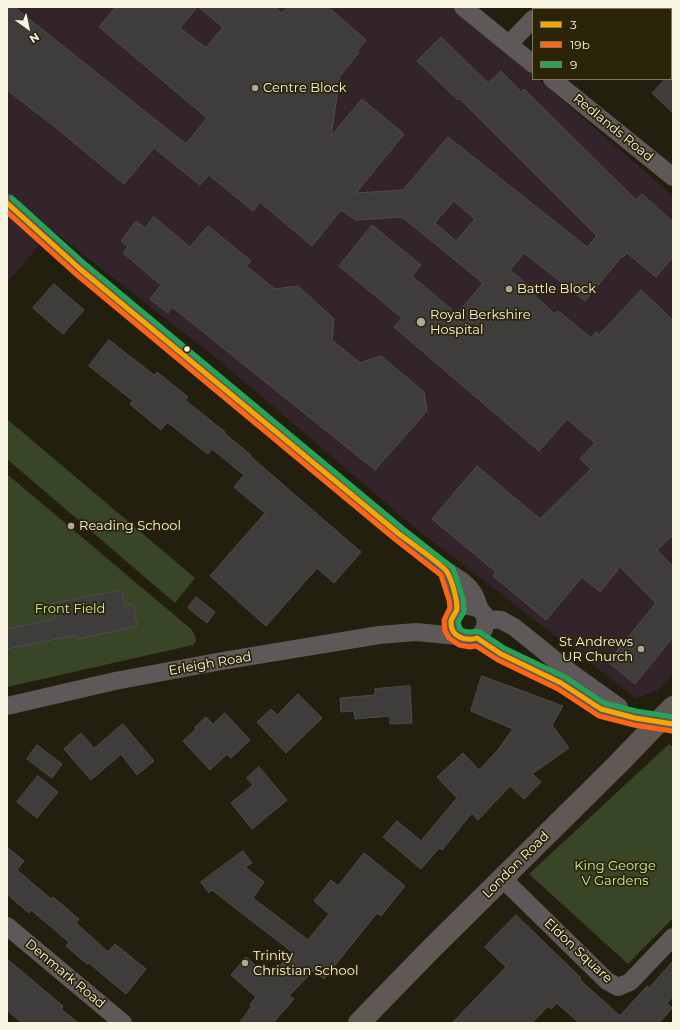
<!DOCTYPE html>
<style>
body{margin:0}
#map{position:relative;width:680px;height:1030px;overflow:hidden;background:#231f0e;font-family:Montserrat,sans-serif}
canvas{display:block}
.frame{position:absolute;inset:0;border:8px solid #f8f4e2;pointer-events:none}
.legend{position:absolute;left:532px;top:8px;width:140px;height:72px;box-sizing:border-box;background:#2b2406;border:1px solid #7d775e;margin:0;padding:5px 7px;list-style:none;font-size:12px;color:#f8f4e2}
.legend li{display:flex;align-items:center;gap:8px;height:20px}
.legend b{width:20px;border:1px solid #7d775e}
.north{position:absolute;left:8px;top:8px;width:40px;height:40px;-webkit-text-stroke:3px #2b2406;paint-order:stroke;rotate:147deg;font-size:11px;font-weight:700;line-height:16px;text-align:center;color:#f8f4e2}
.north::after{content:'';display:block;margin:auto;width:14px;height:18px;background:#f8f4e2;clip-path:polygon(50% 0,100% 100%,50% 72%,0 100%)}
</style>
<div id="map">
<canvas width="680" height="1030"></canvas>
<div class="frame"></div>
<ul class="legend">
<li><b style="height:5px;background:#f7a600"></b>3</li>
<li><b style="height:5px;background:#ff6417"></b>19b</li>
<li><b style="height:5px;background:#23a458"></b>9</li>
</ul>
<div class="north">N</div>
</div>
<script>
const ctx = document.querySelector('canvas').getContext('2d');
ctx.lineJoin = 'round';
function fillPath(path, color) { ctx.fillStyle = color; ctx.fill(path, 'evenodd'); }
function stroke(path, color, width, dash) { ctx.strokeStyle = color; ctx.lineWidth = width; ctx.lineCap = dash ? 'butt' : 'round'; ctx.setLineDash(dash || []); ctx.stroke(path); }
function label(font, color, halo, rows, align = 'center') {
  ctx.font = font + ' Montserrat,sans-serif'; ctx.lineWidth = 3.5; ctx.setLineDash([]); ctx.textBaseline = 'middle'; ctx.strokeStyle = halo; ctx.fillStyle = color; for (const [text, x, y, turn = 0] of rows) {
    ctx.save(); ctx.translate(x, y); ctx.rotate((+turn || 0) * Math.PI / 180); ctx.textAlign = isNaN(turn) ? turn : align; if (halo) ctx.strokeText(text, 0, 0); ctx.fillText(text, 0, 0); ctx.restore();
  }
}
fillPath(new Path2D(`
 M 7,7 L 451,7 L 459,11 L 533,75 L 533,79 L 538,79 L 673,196 L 673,674 L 657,691 L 636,698 L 414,527 L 220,361 L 52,230 L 7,283 Z`), '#33242b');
fillPath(new Path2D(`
 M 7,419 L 195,578 L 175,603 L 7,459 Z
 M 7,474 L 191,629 L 195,635 L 196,641 L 193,645 L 7,687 Z
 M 669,744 L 673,747 L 673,918 L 628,964 L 529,874 Z`), '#384527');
const building = new Path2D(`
 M 7,7 L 14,7 L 186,144 L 207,118 L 99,27 L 116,7 L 197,7 L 180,28 L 206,48 L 223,27 L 198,7 L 275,7 L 282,13 L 288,7 L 328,7 L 366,40 L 357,51 L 359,52 L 340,76 L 331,136 L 362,99 L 404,134 L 356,193 L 403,190 L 448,137 L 587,247 L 597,236 L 460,99 L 458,100 L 417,61 L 441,37 L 488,83 L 501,71 L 521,92 L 524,89 L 636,200 L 642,194 L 673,222 L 673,257 L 656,277 L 627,253 L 623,257 L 622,256 L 585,301 L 524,253 L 510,270 L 536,292 L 534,295 L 555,314 L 558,311 L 591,338 L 596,332 L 599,335 L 641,290 L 673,320 L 673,535 L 657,550 L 673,567 L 673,637 L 635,684 L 608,662 L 656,603 L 620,567 L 600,592 L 582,577 L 546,620 L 493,576 L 496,572 L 432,519 L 477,466 L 540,519 L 591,469 L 580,459 L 595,443 L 567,419 L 539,451 L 394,327 L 402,318 L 339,266 L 372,225 L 421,265 L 412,276 L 457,314 L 483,283 L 402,217 L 356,220 L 341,210 L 312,246 L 260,202 L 253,211 L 209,175 L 200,185 L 154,148 L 124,184 L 55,127 L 7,90 ZM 454,201 L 475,219 L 456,241 L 435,223 Z
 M 673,70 L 673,113 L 652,93 L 665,79 L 671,79 L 671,73 Z
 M 154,217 L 190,247 L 208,226 L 251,261 L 246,266 L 275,289 L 298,286 L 334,319 L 332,340 L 360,363 L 381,356 L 424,392 L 427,411 L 375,470 L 172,307 L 168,313 L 150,299 L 161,285 L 123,253 L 128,247 L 121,241 L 136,221 L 145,228 Z
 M 54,284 L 84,310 L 63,334 L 33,308 Z
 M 109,340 L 154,375 L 157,372 L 188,397 L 185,400 L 225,432 L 224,433 L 251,455 L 250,456 L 361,552 L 334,583 L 317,568 L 266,626 L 210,576 L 265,513 L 234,487 L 244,475 L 212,449 L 208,454 L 167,422 L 161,430 L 130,404 L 133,401 L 89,366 Z
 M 122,590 L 125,606 L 133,604 L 137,626 L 78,639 L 77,635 L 7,649 L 7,629 L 55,619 L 52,604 Z
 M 196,597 L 215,612 L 207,623 L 188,608 Z
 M 482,676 L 563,706 L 552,725 L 569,748 L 532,774 L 541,782 L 524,799 L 510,786 L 478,820 L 472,813 L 442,850 L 439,848 L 421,869 L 383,837 L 397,821 L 421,841 L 457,798 L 437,777 L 463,753 L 479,770 L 497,751 L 513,729 L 471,711 Z
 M 410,686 L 412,723 L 390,724 L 390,716 L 355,719 L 354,711 L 341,712 L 340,698 L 375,695 L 375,689 Z
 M 298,694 L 322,718 L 286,753 L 257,722 L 271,709 L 277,715 Z
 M 225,713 L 250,740 L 231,758 L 227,754 L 210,770 L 183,741 L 196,729 L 195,727 L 206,717 L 213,724 Z
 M 123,724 L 154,761 L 137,775 L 121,754 L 91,780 L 64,749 L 81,733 L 94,748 Z
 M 37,745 L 62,764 L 52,778 L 27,759 Z
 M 259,767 L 287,800 L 252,829 L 231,803 L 253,785 L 247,778 Z
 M 38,776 L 58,792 L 37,818 L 17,802 Z
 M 7,847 L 24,861 L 17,870 L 51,899 L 53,897 L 79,919 L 76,923 L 108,952 L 115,944 L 146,969 L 126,994 L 89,963 L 87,964 L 66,946 L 69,942 L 31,910 L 29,913 L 7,894 Z
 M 243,851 L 252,863 L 245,867 L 264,882 L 253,898 L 308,940 L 329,914 L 314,901 L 331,880 L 338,886 L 364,853 L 405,886 L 381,916 L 377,913 L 324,979 L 314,970 L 289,996 L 294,999 L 273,1023 L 239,1023 L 252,1006 L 250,1005 L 256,997 L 231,975 L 246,957 L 269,978 L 292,952 L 212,890 L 209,893 L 201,882 Z
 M 516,915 L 581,978 L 580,980 L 620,1016 L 647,986 L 649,988 L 673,961 L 673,996 L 667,1003 L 672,1008 L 659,1023 L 579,1023 L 557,1003 L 551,1009 L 548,1006 L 532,1023 L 452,1023 L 506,967 L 485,947 Z
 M 7,959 L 63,1006 L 61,1009 L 78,1023 L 22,1023 L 7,1010 Z`);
fillPath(building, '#3f3d3b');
stroke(building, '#4e4d4b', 1);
stroke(new Path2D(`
 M 463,7 L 533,64
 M 542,9 L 544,7
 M 509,44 L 533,19
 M 552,79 L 673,177
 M 7,203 L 80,269 L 399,534 C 415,546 431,560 448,572 C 457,578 467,583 473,593 C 476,597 477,602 479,607 C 480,610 482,612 484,614 C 488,623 484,634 476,638 C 471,640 466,640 461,638 C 446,631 450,605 468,606 C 472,606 476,608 479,609
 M 447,571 L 456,599 L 457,610
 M 485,619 L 501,620 L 514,627 L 570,672 L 619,707
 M 477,638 L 501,654 L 561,683 L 601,709 L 635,718 L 673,724
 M 7,706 L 115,681 L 222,661 L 379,635 L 416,632 L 458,636
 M 502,878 L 607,981 L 618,987 L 630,982 L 673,937
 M 7,926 L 123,1023`), '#5e5858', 18);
stroke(new Path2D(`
 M 359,1023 L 430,950 L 618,764 L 673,707`), '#5f5855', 22);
stroke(new Path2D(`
 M 7,203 L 80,269 L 399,534 C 407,540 444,566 447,572 C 452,580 457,599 457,608 C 457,613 451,617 451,622 C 450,636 465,642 477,638 L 501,654 L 561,683 L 601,709 L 635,718 L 673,724`), '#f7a600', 5);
stroke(new Path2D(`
 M 7,212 L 76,274 L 395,539 L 441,575 L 449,600 L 450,608 L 444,620 L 445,631 L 449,638 L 459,645 L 470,647 L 476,646 L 498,660 L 558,689 L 599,716 L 634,725 L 672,731`), '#ff6417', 5);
stroke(new Path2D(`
 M 12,198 L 85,264 L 403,529 L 453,568 L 463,598 L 464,612 L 458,622 L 460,629 C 469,635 472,630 480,632 L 504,648 L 565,677 L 604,703 L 636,711 L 673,717`), '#23a458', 5);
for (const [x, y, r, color] of [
 [255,88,4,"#ada998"],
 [509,289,4,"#ada998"],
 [421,322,5,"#ada998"],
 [187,349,3.5,"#f8f4e2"],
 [71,526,4,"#ada998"],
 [641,649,4,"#ada998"],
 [245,963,4,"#ada998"]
]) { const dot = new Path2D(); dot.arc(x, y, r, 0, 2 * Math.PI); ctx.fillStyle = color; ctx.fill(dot); stroke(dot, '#2b2406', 1.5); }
label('13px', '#f8f4e2', '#2b2406', [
 ["Centre Block",263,88],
 ["Battle Block",517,289],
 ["Royal Berkshire",430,315],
 ["Hospital",430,330],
 ["Reading School",79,526],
 ["St Andrews",633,642,"right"],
 ["UR Church",633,657,"right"],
 ["Trinity",253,956],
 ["Christian School",253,971]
], 'left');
label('13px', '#f8f4e2', '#2b2406', [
 ["Redlands Road",613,128,39],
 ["Erleigh Road",210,664,-10],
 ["London Road",516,865,-45],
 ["Eldon Square",578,951,43],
 ["Denmark Road",65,974,40]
]);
label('13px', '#c8eea2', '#2b2406', [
 ["Front Field",70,609],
 ["King George",615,866],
 ["V Gardens",615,881]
]);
</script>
